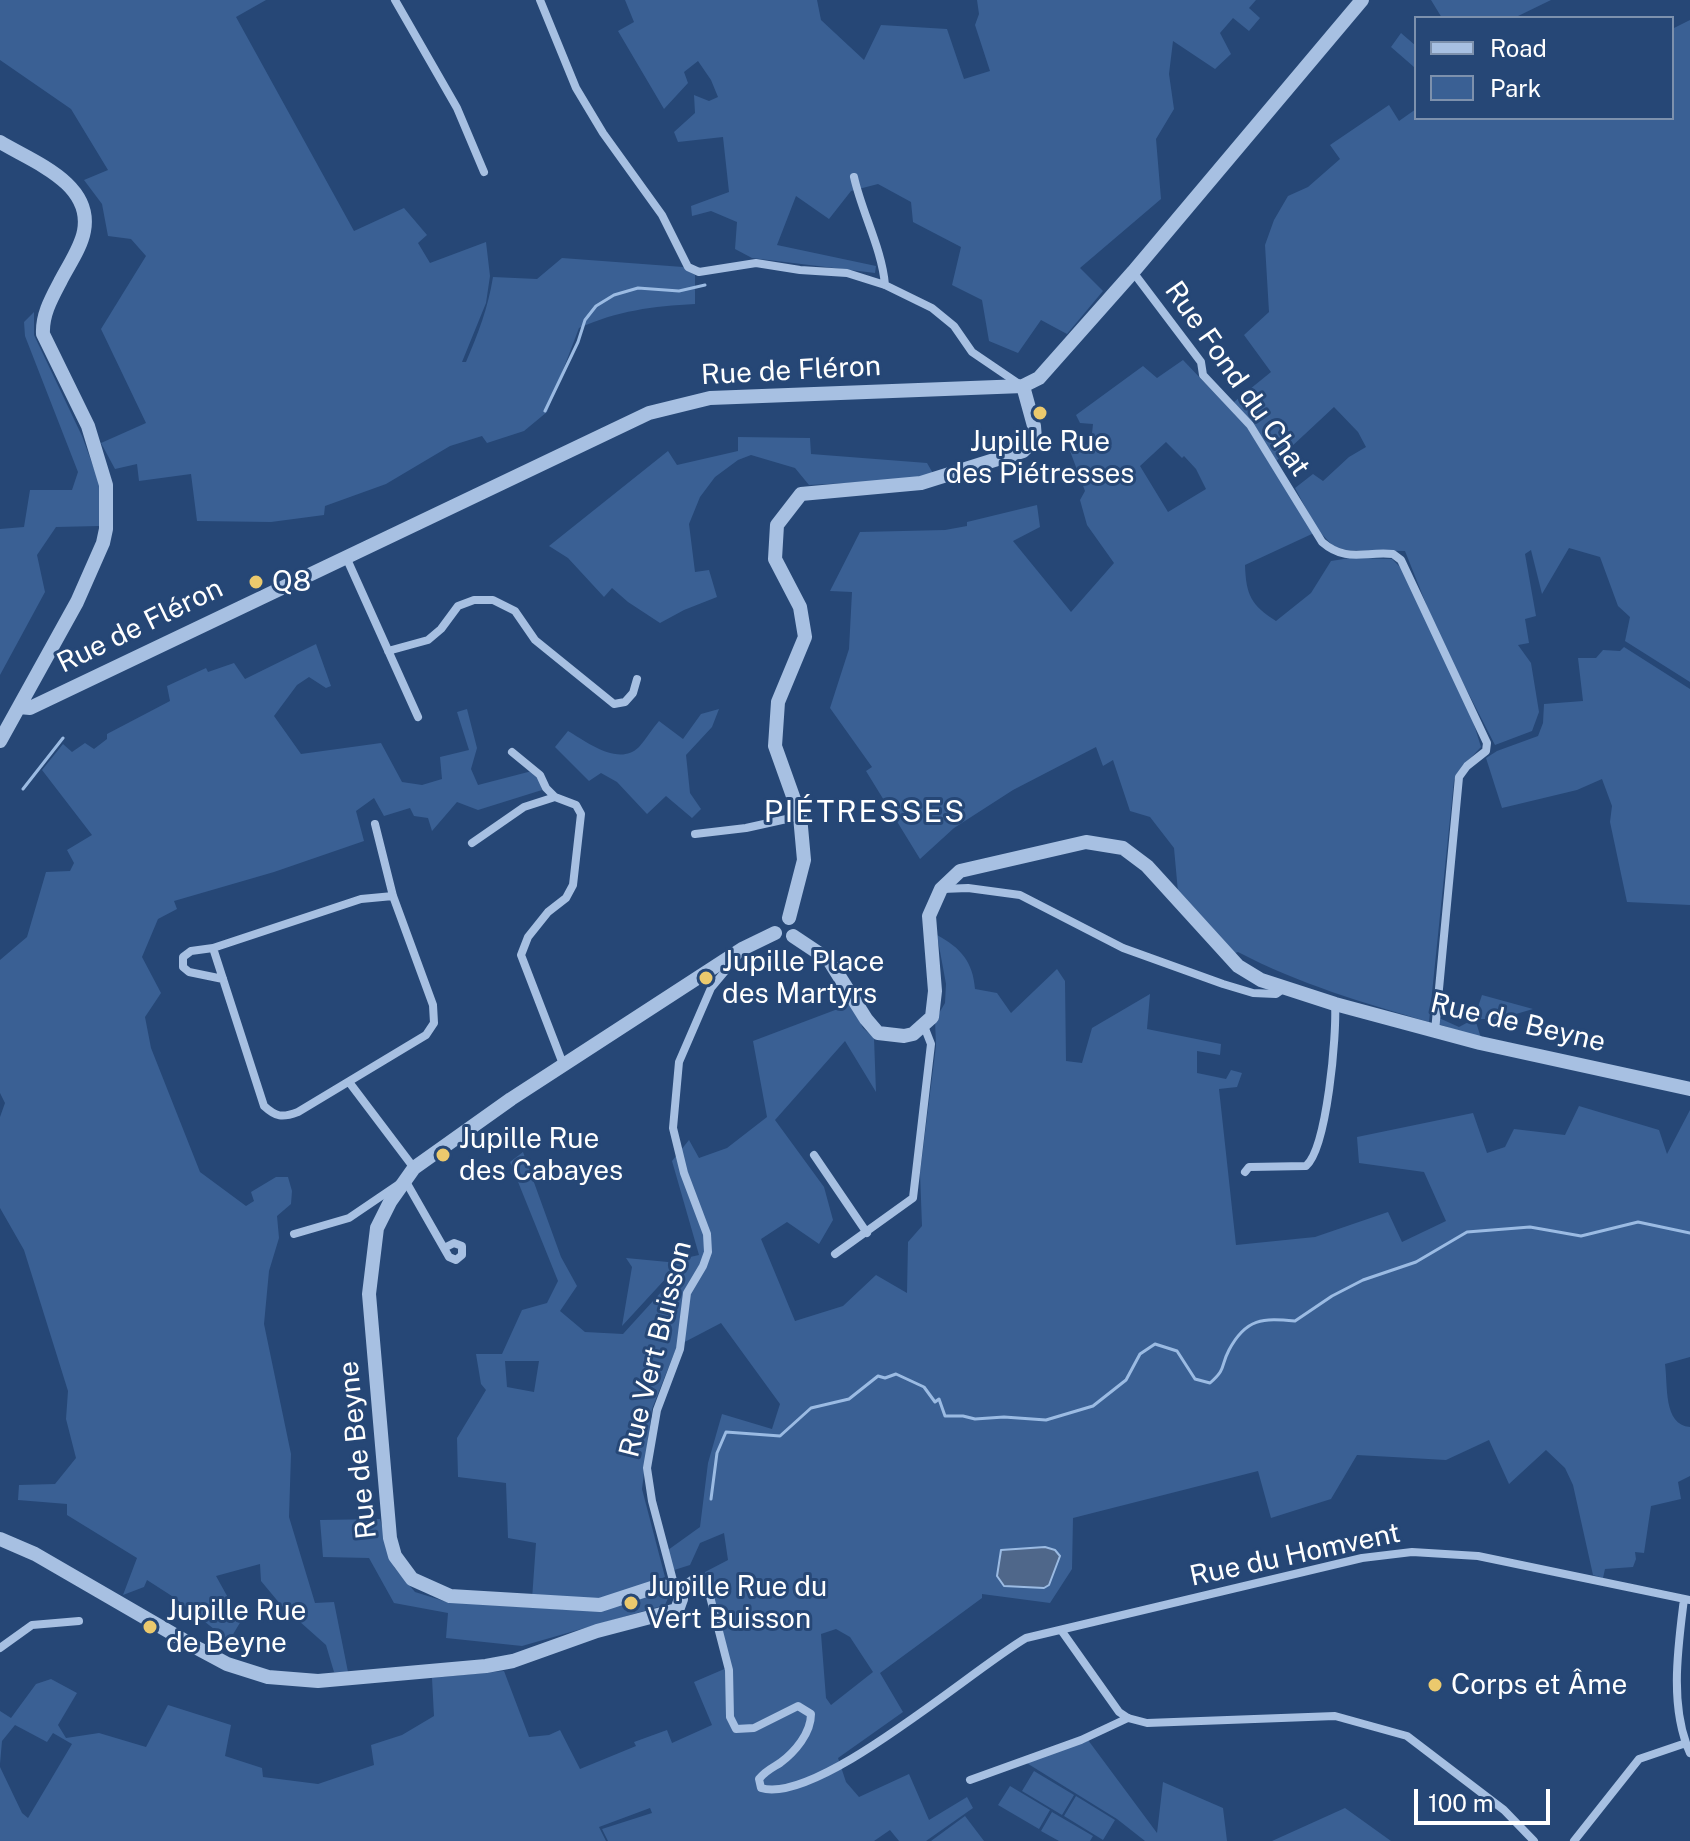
<!DOCTYPE html>
<meta charset="utf-8">
<style>
body{margin:0}
#map{position:relative;width:1690px;height:1841px;overflow:hidden;background:#264776;font-family:"Public Sans",sans-serif}
canvas{display:block}
.legend{position:absolute;left:1414px;top:16px;width:260px;height:104px;box-sizing:border-box;background:#264776;border:2px solid #7d91ad;margin:0;padding:10px 14px;list-style:none;font-size:24px;color:#fff}
.legend li{display:flex;align-items:center;gap:16px;height:40px}
.legend b{width:40px;border:2px solid #7d91ad}
.scale{position:absolute;left:1414px;top:1789px;width:136px;height:36px;box-sizing:border-box;border:4px solid #fff;border-top:0;padding-left:10px;font-size:24px;line-height:28px;white-space:nowrap;color:#fff;-webkit-text-stroke:6px #264776;paint-order:stroke}
</style>
<div id="map">
<canvas width="1690" height="1841"></canvas>
<ul class="legend">
<li><b style="height:10px;background:#a7c0e2"></b>Road</li>
<li><b style="height:22px;background:#3a6094"></b>Park</li>
</ul>
<div class="scale">100 m</div>
</div>
<script>
const ctx = document.querySelector('canvas').getContext('2d');
ctx.lineJoin = 'round';
function fillPath(path, color) { ctx.fillStyle = color; ctx.fill(path, 'evenodd'); }
function stroke(path, color, width, dash) { ctx.strokeStyle = color; ctx.lineWidth = width; ctx.lineCap = dash ? 'butt' : 'round'; ctx.setLineDash(dash || []); ctx.stroke(path); }
function label(font, color, halo, rows, align = 'center') {
  ctx.font = font + ' "Public Sans",sans-serif'; ctx.lineWidth = 6; ctx.setLineDash([]); ctx.textBaseline = 'middle'; ctx.strokeStyle = halo; ctx.fillStyle = color; for (const [text, x, y, turn = 0] of rows) {
    ctx.save(); ctx.translate(x, y); ctx.rotate((+turn || 0) * Math.PI / 180); ctx.textAlign = isNaN(turn) ? turn : align; if (halo) ctx.strokeText(text, 0, 0); ctx.fillText(text, 0, 0); ctx.restore();
  }
}
fillPath(new Path2D(`
 M 0,0 L 266,0 L 236,17 L 354,231 L 404,208 L 427,235 L 418,243 L 430,263 L 486,242 L 490,276 L 486,303 L 462,362 L 466,362 C 478,334 488,308 493,277 L 537,279 L 562,258 L 683,267 L 695,275 L 695,304 C 653,306 617,311 579,328 L 547,412 L 524,431 L 487,443 L 482,436 L 450,446 L 386,484 L 325,506 L 324,515 L 271,522 L 197,521 L 191,474 L 139,481 L 137,464 L 115,469 L 101,443 L 146,423 L 101,329 L 146,256 L 131,239 L 108,236 L 102,204 L 84,180 L 108,170 L 71,109 L 0,60 Z
 M 625,0 L 817,0 L 821,20 L 864,60 L 881,25 L 947,29 L 964,79 L 990,71 L 975,25 L 979,14 L 977,0 L 1256,0 L 1249,8 L 1260,18 L 1249,31 L 1233,18 L 1220,33 L 1231,54 L 1215,69 L 1173,41 L 1169,74 L 1174,109 L 1156,139 L 1161,199 L 1080,268 L 1103,291 L 1067,334 L 1041,320 L 1018,353 L 989,341 L 982,300 L 952,285 L 961,247 L 913,222 L 911,202 L 878,184 L 851,191 L 829,219 L 796,196 L 777,245 L 876,266 L 875,273 L 752,258 L 735,249 L 737,222 L 711,211 L 692,216 L 691,206 L 729,192 L 723,137 L 678,142 L 674,132 L 695,113 L 694,95 L 709,101 L 718,97 L 711,80 L 698,61 L 684,72 L 688,83 L 664,109 L 618,31 L 634,22 Z
 M 1431,0 L 1551,0 L 1514,18 L 1442,18 Z
 M 1690,20 L 1690,682 L 1625,641 L 1630,617 L 1618,606 L 1600,557 L 1569,548 L 1542,594 L 1531,550 L 1525,554 L 1536,616 L 1525,619 L 1529,643 L 1518,645 L 1531,663 L 1539,712 L 1532,731 L 1495,745 L 1438,634 L 1405,551 L 1346,550 L 1333,546 L 1317,529 L 1295,488 L 1313,474 L 1323,481 L 1349,457 L 1366,447 L 1358,432 L 1334,407 L 1275,462 L 1234,402 L 1271,372 L 1244,335 L 1269,312 L 1265,245 L 1274,220 L 1288,196 L 1308,187 L 1340,159 L 1330,145 L 1389,105 L 1399,121 L 1416,109 L 1416,118 L 1672,118 L 1672,29 Z
 M 1401,33 L 1416,46 L 1416,66 L 1414,67 L 1391,47 Z
 M 34,312 L 34,335 L 82,436 L 100,485 L 99,526 L 56,527 L 37,555 L 45,592 L 0,675 L 0,529 L 24,527 L 30,490 L 72,490 L 78,472 L 25,336 L 24,322 Z
 M 1183,360 L 1246,426 L 1314,533 L 1245,565 C 1246,595 1251,605 1276,621 L 1311,593 L 1331,561 L 1350,558 L 1392,559 L 1403,570 L 1473,721 L 1481,747 L 1463,766 L 1454,780 L 1429,1022 C 1364,1003 1299,984 1238,952 L 1230,955 L 1178,892 L 1174,848 L 1150,817 L 1130,811 L 1113,760 L 1103,766 L 1096,747 L 1013,790 L 954,828 L 920,859 L 866,771 L 872,767 L 830,708 L 849,649 L 852,592 L 830,591 L 860,532 L 945,530 L 967,526 L 967,522 L 1037,505 L 1040,527 L 1013,541 L 1071,612 L 1114,563 L 1087,525 L 1080,500 L 1085,491 L 1070,451 L 1091,443 L 1093,424 L 1080,423 L 1076,415 L 1143,366 L 1157,378 ZM 1166,442 L 1182,458 L 1184,456 L 1196,469 L 1206,489 L 1168,512 L 1140,466 Z
 M 738,437 L 810,438 L 811,454 L 927,463 L 934,475 L 903,480 L 809,485 L 795,468 L 751,455 L 738,460 L 715,477 L 700,497 L 689,524 L 695,572 L 709,570 L 717,597 L 684,610 L 660,623 L 628,602 L 612,588 L 604,597 L 568,558 L 549,546 L 668,451 L 677,465 L 738,451 Z
 M 316,644 L 331,686 L 326,688 L 309,677 L 297,685 L 274,716 L 301,754 L 381,743 L 402,782 L 422,785 L 442,779 L 440,757 L 469,750 L 457,712 L 467,709 L 477,748 L 471,769 L 478,785 L 532,771 L 539,774 L 542,790 L 478,810 L 457,802 L 432,831 L 428,818 L 414,816 L 410,808 L 384,816 L 374,798 L 356,811 L 364,841 L 274,872 L 174,901 L 177,909 L 158,919 L 142,957 L 161,993 L 145,1017 L 151,1048 L 200,1172 L 246,1206 L 254,1201 L 251,1192 L 276,1177 L 288,1177 L 292,1191 L 291,1204 L 277,1216 L 279,1238 L 269,1271 L 264,1324 L 291,1454 L 289,1517 L 315,1603 L 334,1602 L 348,1672 L 334,1672 L 326,1645 L 281,1605 L 261,1581 L 260,1564 L 216,1576 L 241,1621 L 229,1641 L 175,1598 L 147,1580 L 144,1587 L 123,1595 L 137,1558 L 67,1515 L 67,1504 L 18,1500 L 19,1485 L 55,1484 L 76,1458 L 66,1419 L 68,1391 L 24,1250 L 0,1208 L 0,1117 L 5,1103 L 0,1093 L 0,960 L 27,937 L 46,872 L 70,871 L 74,863 L 67,850 L 92,835 L 42,770 L 63,744 L 72,752 L 85,743 L 94,749 L 107,739 L 107,734 L 170,701 L 167,686 L 206,668 L 208,672 L 234,663 L 245,679 Z
 M 1624,647 L 1690,689 L 1690,905 L 1627,902 L 1610,822 L 1612,806 L 1602,779 L 1577,790 L 1502,808 L 1486,758 L 1497,751 L 1538,736 L 1543,723 L 1544,704 L 1583,701 L 1578,658 L 1596,658 L 1603,650 L 1620,651 Z
 M 719,709 L 712,727 L 686,755 L 690,793 L 701,809 L 692,818 L 666,796 L 647,814 L 617,782 L 601,773 L 589,781 L 555,747 L 568,731 C 587,742 619,767 639,747 C 646,739 652,729 659,721 L 683,739 L 701,714 Z
 M 937,935 C 961,948 973,962 975,989 L 997,993 L 1011,1013 L 1057,969 L 1065,981 L 1066,1061 L 1082,1063 L 1092,1028 L 1150,994 L 1147,1029 L 1221,1044 L 1220,1055 L 1197,1051 L 1197,1073 L 1226,1079 L 1231,1070 L 1242,1073 L 1237,1087 L 1219,1089 L 1236,1245 L 1315,1237 L 1388,1212 L 1402,1242 L 1446,1221 L 1424,1172 L 1359,1163 L 1357,1137 L 1473,1113 L 1487,1153 L 1505,1147 L 1514,1129 L 1565,1135 L 1579,1106 L 1659,1130 L 1667,1154 L 1690,1110 L 1690,1357 L 1665,1364 C 1668,1385 1663,1425 1690,1427 L 1690,1476 L 1678,1482 L 1681,1499 L 1651,1506 L 1644,1553 L 1635,1552 L 1636,1559 L 1633,1567 L 1605,1569 L 1603,1578 L 1593,1575 L 1573,1485 L 1565,1468 L 1546,1450 L 1509,1484 L 1489,1440 L 1446,1460 L 1357,1455 L 1331,1499 L 1271,1518 L 1258,1471 L 1073,1518 L 1072,1569 L 1050,1603 L 982,1594 L 982,1598 L 880,1673 L 903,1712 L 838,1758 L 846,1782 L 859,1797 L 909,1774 L 929,1820 L 967,1797 L 973,1808 L 926,1841 L 899,1841 L 890,1830 L 874,1841 L 608,1841 L 602,1829 L 652,1813 L 650,1808 L 599,1827 L 606,1841 L 0,1841 L 0,1767 L 22,1813 L 28,1818 L 72,1744 L 53,1733 L 47,1742 L 15,1725 L 2,1741 L 0,1764 L 0,1711 L 11,1718 L 36,1684 L 51,1679 L 77,1693 L 58,1725 L 66,1738 L 99,1733 L 146,1747 L 168,1705 L 231,1725 L 225,1756 L 262,1768 L 263,1777 L 318,1784 L 374,1765 L 371,1745 L 402,1735 L 434,1716 L 432,1678 L 504,1671 L 529,1737 L 549,1735 L 560,1730 L 580,1769 L 636,1746 L 634,1742 L 667,1730 L 672,1743 L 712,1725 L 694,1682 L 729,1667 L 705,1572 L 728,1560 L 724,1533 L 700,1543 L 690,1565 L 671,1571 L 668,1550 L 700,1527 L 708,1463 L 722,1414 L 772,1429 L 780,1404 L 721,1323 L 677,1346 L 652,1409 L 642,1489 L 665,1577 L 601,1602 L 532,1599 L 536,1543 L 508,1538 L 506,1483 L 458,1477 L 457,1438 L 486,1390 L 481,1384 L 476,1354 L 502,1354 L 522,1310 L 547,1303 L 558,1281 L 510,1162 L 523,1152 L 561,1257 L 577,1286 L 560,1311 L 585,1332 L 623,1334 L 673,1279 L 668,1276 L 622,1326 L 632,1267 L 626,1258 L 668,1262 L 699,1255 L 672,1161 L 689,1140 L 699,1158 L 727,1148 L 767,1117 L 753,1041 L 851,1004 L 863,1028 L 874,1038 L 876,1092 L 845,1041 L 775,1120 L 824,1187 L 833,1220 L 819,1244 L 787,1222 L 761,1239 L 795,1321 L 843,1306 L 876,1275 L 907,1293 L 908,1242 L 922,1226 L 920,1173 L 936,1046 L 935,1020 L 945,1003 L 946,984 ZM 505,1361 L 539,1361 L 534,1392 L 507,1387 ZM 836,1629 L 850,1637 L 873,1672 L 831,1705 L 826,1698 L 821,1634 Z
 M 1482,995 L 1533,1009 L 1499,1019 L 1475,1019 L 1481,1038 L 1438,1024 L 1439,1018 L 1459,1027 L 1474,1019 Z
 M 380,1519 L 394,1567 L 415,1592 L 447,1602 L 570,1610 L 658,1593 L 669,1596 L 665,1605 L 522,1646 L 446,1638 L 448,1613 L 394,1603 L 369,1558 L 323,1557 L 320,1520 Z
 M 1088,1740 L 1157,1833 L 1163,1782 L 1223,1808 L 1227,1841 L 1145,1841 L 1117,1819 L 1025,1762 Z
 M 1034,1771 L 1074,1795 L 1062,1815 L 1022,1791 Z
 M 1010,1786 L 1050,1810 L 1039,1829 L 998,1805 Z
 M 1076,1796 L 1115,1820 L 1103,1840 L 1064,1816 Z
 M 1345,1808 L 1391,1841 L 1270,1841 L 1272,1841 Z
 M 1052,1812 L 1093,1836 L 1090,1841 L 1059,1841 L 1041,1831 Z
 M 965,1816 L 984,1841 L 931,1841 Z`), '#3a6094');
const water = new Path2D(`
 M 1045,1547 L 1055,1550 L 1060,1556 L 1049,1585 L 1044,1588 L 1004,1586 L 997,1576 L 1001,1550 Z`);
fillPath(water, '#4f678a');
stroke(water, '#9bbbe3', 2);
stroke(new Path2D(`
 M 545,411 L 578,342 L 585,320 L 596,306 L 614,295 L 638,288 L 679,291 L 705,285
 M 23,789 L 63,738
 M 711,1499 L 717,1453 L 726,1432 L 780,1436 L 811,1408 L 849,1399 L 878,1376 L 885,1378 L 896,1374 L 924,1387 L 935,1402 L 939,1399 L 945,1416 L 963,1416 L 975,1419 L 1004,1417 L 1046,1420 L 1093,1406 L 1126,1380 L 1140,1354 L 1155,1344 L 1177,1351 L 1195,1379 L 1210,1383 C 1227,1368 1220,1367 1229,1350 C 1246,1318 1263,1318 1295,1321 L 1332,1296 L 1363,1280 L 1416,1262 L 1467,1232 L 1530,1227 L 1581,1236 L 1638,1222 L 1690,1233`), '#9bbbe3', 3);
stroke(new Path2D(`
 M 395,0 L 457,108 L 484,172
 M 540,0 L 576,88 L 603,133 L 662,215 L 688,267 L 699,272 L 756,263 L 800,270 L 847,273 L 885,285 L 932,308 L 954,326 L 972,352 L 1022,386
 M 854,177 C 862,213 882,249 885,285
 M 1133,272 L 1201,362 L 1203,375 L 1250,425 L 1322,542 C 1346,563 1365,551 1393,554 L 1401,560 L 1487,743 L 1486,751 L 1467,766 L 1459,777 L 1435,1031
 M 346,557 L 418,717
 M 388,651 L 428,640 L 441,629 L 458,606 L 474,600 L 493,600 L 515,611 L 535,640 L 614,704 L 625,702 L 633,693 L 637,679
 M 512,752 L 540,775 L 546,788 L 555,797 L 576,805 L 581,814 L 573,885 L 566,898 L 548,912 L 528,937 L 521,955 L 563,1064
 M 375,824 L 393,896 L 433,1005 L 434,1023 L 426,1035 L 298,1112 C 282,1118 276,1117 264,1106 L 213,948 L 361,899 L 393,896
 M 695,834 L 746,828 L 800,816
 M 472,843 L 524,807 L 555,797
 M 942,889 L 968,888 L 1020,895 L 1123,948 L 1223,984 L 1253,993 L 1276,994 L 1283,989
 M 213,948 L 191,951 L 183,957 L 183,967 L 189,972 L 223,979
 M 349,1082 L 414,1168
 M 814,1155 L 867,1233
 M 1245,1172 L 1249,1167 L 1306,1166 C 1327,1148 1337,1034 1335,1004
 M 294,1234 L 349,1218 L 405,1180 L 449,1257 L 456,1260 L 462,1255 L 462,1246 L 454,1243 L 444,1248
 M 835,1254 L 913,1198 L 931,1044 L 924,1026
 M 675,1588 L 652,1501 L 647,1468 L 657,1410 L 680,1349 L 687,1293 L 703,1266 L 708,1252 L 707,1234 L 684,1173 L 673,1128 L 679,1062 L 711,988 L 737,957
 M 677,1590 L 693,1579 L 706,1581 L 729,1670 L 730,1717 L 736,1729 L 754,1728 L 798,1706 L 811,1714 C 811,1733 795,1752 780,1763 C 772,1768 765,1771 759,1779 L 761,1788 C 818,1805 971,1670 1026,1638 L 1362,1558 L 1412,1552 L 1478,1556 L 1690,1600
 M 1684,1599 C 1678,1647 1669,1707 1690,1753
 M 1061,1630 L 1119,1712 L 1128,1718 L 1147,1723 L 1335,1716 L 1407,1736 L 1504,1810 L 1534,1841
 M 0,1648 L 32,1625 L 79,1621
 M 970,1780 L 1081,1740 L 1128,1718
 M 1574,1841 L 1639,1759 L 1686,1743`), '#a7c0e2', 8);
stroke(new Path2D(`
 M 0,142 C 33,162 93,183 84,231 C 81,248 68,266 60,282 C 51,299 42,315 43,334 L 88,426 L 106,485 L 106,529 L 103,543 L 77,602 L 0,741
 M 19,707 L 30,708 L 649,413 L 710,398 L 1023,386 L 1039,378 L 1133,272 L 1362,0
 M 789,918 L 804,860 L 800,816 L 775,746 L 778,702 L 805,637 L 800,607 L 775,559 L 777,525 L 801,494 L 921,483 L 1023,451 L 1035,439 L 1034,426 L 1023,386
 M 793,936 L 829,960 L 866,1019 L 878,1033 L 904,1036 L 913,1034 L 932,1017 L 935,991 L 929,916 L 941,889 L 960,871 L 1086,842 L 1123,848 L 1147,866 L 1238,966 L 1261,980 L 1335,1004 L 1480,1043 L 1690,1089
 M 0,1539 L 35,1554 L 199,1649 L 227,1664 L 268,1677 L 318,1681 L 486,1666 L 513,1661 L 597,1631 L 677,1610 L 681,1599 L 675,1588 L 658,1586 L 600,1605 L 450,1596 L 412,1579 L 395,1556 L 390,1538 L 369,1294 L 377,1228 L 390,1202 L 414,1168 L 511,1099 L 742,949 L 775,933`), '#a7c0e2', 14);
for (const [x, y, r, color] of [
 [1040,413,8,"#ebc96d"],
 [256,582,8,"#ebc96d"],
 [706,978,8,"#ebc96d"],
 [443,1155,8,"#ebc96d"],
 [631,1603,8,"#ebc96d"],
 [150,1627,8,"#ebc96d"],
 [1435,1685,8,"#ebc96d"]
]) { const dot = new Path2D(); dot.arc(x, y, r, 0, 2 * Math.PI); ctx.fillStyle = color; ctx.fill(dot); stroke(dot, '#264776', 3); }
label('28px', '#fff', '#264776', [
 ["Rue de Fléron",791,371,-3],
 ["Rue Fond du Chat",1237,379,55],
 ["Rue de Fléron",140,626,-26],
 ["Rue de Beyne",1518,1023,13],
 ["Rue Vert Buisson",656,1349,-76],
 ["Rue de Beyne",358,1450,-96],
 ["Rue du Homvent",1295,1555,-12]
]);
label('28px', '#fff', '#264776', [
 ["Jupille Rue",1040,442,"center"],
 ["des Piétresses",1040,474,"center"],
 ["Q8",272,582],
 ["Jupille Place",722,962],
 ["des Martyrs",722,994],
 ["Jupille Rue",459,1139],
 ["des Cabayes",459,1171],
 ["Jupille Rue du",647,1587],
 ["Vert Buisson",647,1619],
 ["Jupille Rue",166,1611],
 ["de Beyne",166,1643],
 ["Corps et Âme",1451,1685]
], 'left');
ctx.letterSpacing = '2px';
label('30px', '#fff', '#264776', [
 ["PIÉTRESSES",865,813]
]);
ctx.letterSpacing = '0px';
</script>
